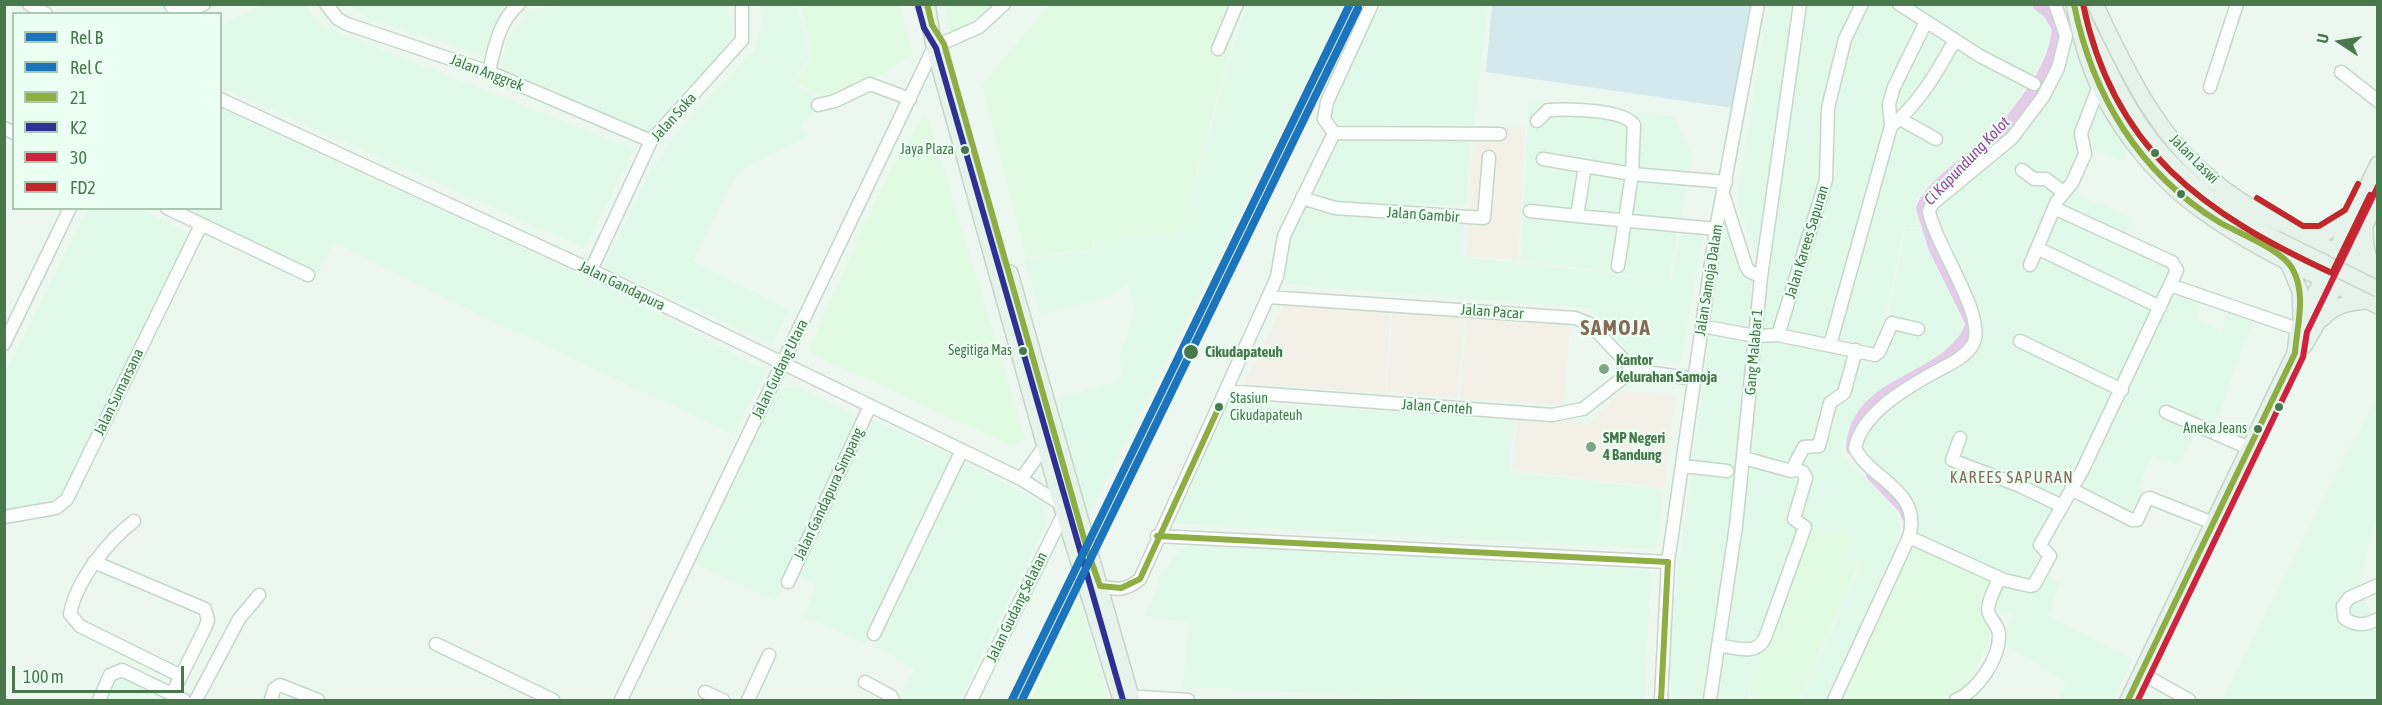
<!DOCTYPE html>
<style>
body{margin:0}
#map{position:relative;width:2382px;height:705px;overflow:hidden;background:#ebf7ef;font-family:"Asap Condensed",sans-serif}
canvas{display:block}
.frame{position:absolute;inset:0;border:6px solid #49784d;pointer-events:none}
.legend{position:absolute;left:12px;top:12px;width:210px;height:198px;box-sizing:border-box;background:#ecfff3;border:2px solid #abc9b1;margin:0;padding:8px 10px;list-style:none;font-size:18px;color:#49784d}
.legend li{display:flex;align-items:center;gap:12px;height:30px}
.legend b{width:30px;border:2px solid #abc9b1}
.north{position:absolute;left:2310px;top:12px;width:60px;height:60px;-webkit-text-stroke:4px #ecfff3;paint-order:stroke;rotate:282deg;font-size:16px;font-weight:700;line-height:24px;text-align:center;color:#49784d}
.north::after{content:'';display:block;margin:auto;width:21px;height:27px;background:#49784d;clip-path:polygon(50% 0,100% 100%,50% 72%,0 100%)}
.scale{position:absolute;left:12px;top:666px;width:172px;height:27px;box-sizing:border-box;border:3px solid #49784d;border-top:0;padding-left:8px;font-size:18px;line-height:21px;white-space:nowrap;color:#49784d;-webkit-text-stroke:4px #ecfff3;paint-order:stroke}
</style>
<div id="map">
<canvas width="2382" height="705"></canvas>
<div class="frame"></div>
<ul class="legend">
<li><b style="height:8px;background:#1c75bc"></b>Rel B</li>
<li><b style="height:8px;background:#1c75bc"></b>Rel C</li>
<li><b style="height:8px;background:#8cae43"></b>21</li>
<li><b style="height:8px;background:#2e3192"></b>K2</li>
<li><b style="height:8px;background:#cf223c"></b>30</li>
<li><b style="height:8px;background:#c0282c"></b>FD2</li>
</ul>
<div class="north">U</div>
<div class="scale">100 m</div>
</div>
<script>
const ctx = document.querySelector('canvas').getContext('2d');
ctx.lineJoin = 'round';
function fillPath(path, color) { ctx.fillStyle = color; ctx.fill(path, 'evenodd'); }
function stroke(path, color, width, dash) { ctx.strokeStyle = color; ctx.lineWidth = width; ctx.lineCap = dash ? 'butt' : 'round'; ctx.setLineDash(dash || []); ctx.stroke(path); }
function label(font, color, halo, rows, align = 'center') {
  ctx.font = font + ' "Asap Condensed",sans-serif'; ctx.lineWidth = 4.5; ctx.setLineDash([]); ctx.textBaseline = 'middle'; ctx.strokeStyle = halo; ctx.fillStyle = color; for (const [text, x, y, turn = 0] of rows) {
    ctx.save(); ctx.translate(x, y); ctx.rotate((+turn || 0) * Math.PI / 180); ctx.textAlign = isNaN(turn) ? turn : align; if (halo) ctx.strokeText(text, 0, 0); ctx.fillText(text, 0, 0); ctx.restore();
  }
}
fillPath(new Path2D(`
 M 578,4 L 729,5 L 733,37 L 688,94 L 646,140 L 501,71 L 508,38 L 530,11 Z
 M 263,5 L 307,5 L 319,25 L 634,149 L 585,248 L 221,87 L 221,26 Z
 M 347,5 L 516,5 L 500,22 L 484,55 L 370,19 Z
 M 759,5 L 807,5 L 797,7 L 810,57 L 792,82 L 823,103 L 800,125 L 807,137 L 745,167 L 728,189 L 693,261 L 789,310 L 773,344 L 604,267 L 649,175 L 677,132 L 754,51 L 763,20 Z
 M 1246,5 L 1344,5 L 1087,518 L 1056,400 L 1120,380 L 1123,373 L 1119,358 L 1136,310 L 1128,284 L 1107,297 L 1041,314 L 1025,260 L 1094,250 L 1094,241 L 1180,234 Z
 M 1375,5 L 1487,5 L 1474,126 L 1345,126 L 1334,123 L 1331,118 L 1331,103 Z
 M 1768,5 L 1796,5 L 1760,265 L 1737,198 Z
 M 1805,5 L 1861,5 L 1839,48 L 1828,173 L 1777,334 L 1757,331 Z
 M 1864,5 L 2031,5 L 2047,19 L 2052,43 L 2009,113 L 1977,147 L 1923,188 L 1915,200 L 1922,227 L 1904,227 L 1877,355 L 1782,333 L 1830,176 L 1826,145 L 1843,49 Z
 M 2044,5 L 2063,5 L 2086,79 L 2131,140 L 2124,161 L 2087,148 L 2069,191 L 2133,218 L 2123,237 L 2175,266 L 2169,281 L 2203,296 L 2196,319 L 2222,331 L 2230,307 L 2255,314 L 2213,431 L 2198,429 L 2177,465 L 2152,455 L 2138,488 L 2151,495 L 2139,517 L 2072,488 L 2047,534 L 2052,539 L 2039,569 L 2060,583 L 2048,616 L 2133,660 L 2113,700 L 2059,700 L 2066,682 L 2001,642 L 2013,615 L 1991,608 L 2003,574 L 1916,537 L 1908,508 L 1860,454 L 1857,430 L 1959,353 L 1975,334 L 1928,209 L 2007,131 L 2056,67 L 2062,48 L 2058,18 Z
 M 1529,101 L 1673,116 L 1692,156 L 1668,280 L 1521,260 Z
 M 221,108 L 600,284 L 767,371 L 733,434 L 472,311 L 334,241 L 315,277 L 172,209 L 220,208 Z
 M 1342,129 L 1470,130 L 1466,205 L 1346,205 L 1310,189 Z
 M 1309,199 L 1340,212 L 1464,211 L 1463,257 L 1671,281 L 1683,228 L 1703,233 L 1680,362 L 1631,358 L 1591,308 L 1286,284 L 1281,254 Z
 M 88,209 L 141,209 L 196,237 L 53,516 L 5,519 L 4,375 Z
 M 1725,210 L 1754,283 L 1752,327 L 1708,320 Z
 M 1906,228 L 1926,230 L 1934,258 L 1965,325 L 1960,342 L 1880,393 L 1855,417 L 1844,437 L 1841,453 L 1853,468 L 1881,492 L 1897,514 L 1900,534 L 1827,700 L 1801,700 L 1861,564 L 1845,556 L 1856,537 L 1808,526 L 1748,688 L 1750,700 L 1673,698 L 1667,655 L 1710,333 L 1838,347 L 1880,359 Z
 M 796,386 L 862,418 L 775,601 L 692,561 L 771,402 L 782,390 Z
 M 2377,395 L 2377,520 L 2372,531 L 2361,576 L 2369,610 L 2377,624 L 2377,700 L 2223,700 Z
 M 1226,403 L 1514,418 L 1509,471 L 1663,490 L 1657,549 L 1171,523 Z
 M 870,418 L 953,457 L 866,643 L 803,616 L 817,586 L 800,577 Z
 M 963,463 L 1043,503 L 1045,526 L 960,700 L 900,700 L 915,668 L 873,645 Z
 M 1193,541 L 1651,571 L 1644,700 L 1446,700 L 1183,686 L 1189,623 L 1146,616 L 1162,574 L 1176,555 Z
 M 121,669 L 183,700 L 106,700 Z`), '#e1f9e8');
fillPath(new Path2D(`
 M 817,4 L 900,5 L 913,55 L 865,84 L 827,100 L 795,81 L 812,58 L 802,8 Z
 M 945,5 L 1003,5 L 995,13 L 951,36 Z
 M 1052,5 L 1242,5 L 1180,233 L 1092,241 L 1094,249 L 1026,257 L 982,85 L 1048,6 Z
 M 923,115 L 928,118 L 1025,438 L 1014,447 L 811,353 L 809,348 L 881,188 Z
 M 1809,527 L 1855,537 L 1844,557 L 1859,564 L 1799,700 L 1752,700 L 1749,689 Z
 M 1911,539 L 1993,573 L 1986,588 L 1986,607 L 1997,620 L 1969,685 L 1940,700 L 1834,700 Z
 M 1078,598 L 1109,700 L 1031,700 Z`), '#e1fbe3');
fillPath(new Path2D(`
 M 1525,127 L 1518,260 L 1467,256 L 1474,128 Z
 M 1393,303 L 1466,307 L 1457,398 L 1387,392 Z
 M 1284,305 L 1390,309 L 1385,393 L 1244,383 Z
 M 1468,307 L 1571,318 L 1563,405 L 1460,398 Z
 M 1621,391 L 1675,396 L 1663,488 L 1512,470 L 1517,417 L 1590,424 Z`), '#f3f0e7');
fillPath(new Path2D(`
 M 1492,5 L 1750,5 L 1733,108 L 1486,72 Z`), '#d4e9ed');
stroke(new Path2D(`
 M 1852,449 C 1854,378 1952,382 1972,324 L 1934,247 L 1922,208 C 1933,184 1958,170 1977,154 C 2009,127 2056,71 2058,28 L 2049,13 L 2038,4
 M 1872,475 L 1904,508 L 1907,516`), '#e5cbea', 12);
const minor = new Path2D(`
 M 29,4 L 46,14
 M 326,4 L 338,19 L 347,24 L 489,72 L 651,141
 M 1899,4 L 1980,56 L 2034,84
 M 171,6 L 193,9 L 204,4
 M 1218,49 L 1237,4
 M 489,72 C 494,48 499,21 519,4
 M 2341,72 L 2378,101
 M 2210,87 L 2237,4
 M 220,99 L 591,270 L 1021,479 L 1061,504
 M 818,105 L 835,101 L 870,84 L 910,99
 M 1900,119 L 1936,139
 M 1537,121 L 1548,110 C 1567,109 1624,109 1634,125 L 1632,174 L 1618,266
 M 1891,126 C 1919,104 1937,72 1955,40
 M 4,128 L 14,133
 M 1334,133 L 1500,134
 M 1334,133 L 1324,119 L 1327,102 L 1372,4
 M 1543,159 L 1632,174 L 1726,182
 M 1585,166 L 1577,216 L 1716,229
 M 2022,170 L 2034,179 L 2046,179 L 2063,192
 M 1724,197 L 1746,266 L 1749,271 L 1761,277
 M 1302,198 L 1335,208 L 1484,218 L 1489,157
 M 167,208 L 308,275
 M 2054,208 L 2172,262 L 2177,270 L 2082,471 L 2040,545 L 2050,556 L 2034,585 L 2030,586 L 2004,580 L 1909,537 C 1923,490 1870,480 1855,448 C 1862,413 1906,388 1935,372 C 1949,364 1963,359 1972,346 C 1990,320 1934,244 1929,211 L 1932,204 L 2012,138 L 2043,97 L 2058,68 L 2066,36 L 2055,4
 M 1530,211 L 1577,216
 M 2037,248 L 2160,307
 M 2030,265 L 2057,201 L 2072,183 L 2085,154 L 2081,133 L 2099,86
 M 591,270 L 651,141 L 742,40 L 742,4
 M 2170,285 L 2298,329
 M 1268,297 L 1575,318 L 1590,324 L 1633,370 L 1694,379
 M 1702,326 L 1755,336 L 1778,335 L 1875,355 L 1879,352 L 1892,323 L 1918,329
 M 1778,335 L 1826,180 L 1828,108 L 1845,39 L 1862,4
 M 2020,341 L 2122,390
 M 4,344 L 70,208
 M 1830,345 L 1891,126 L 1889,104 L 1894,87 L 1926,22
 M 1227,391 L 1552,415 L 1583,409 L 1633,370
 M 2166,412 L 2249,448
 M 1960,438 L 1952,460 L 2020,486 L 2062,506
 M 1744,458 L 1791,471 L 1804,447 L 1819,446 L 1830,403 L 1844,393 L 1856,350
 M 1683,466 L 1727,471
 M 1021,479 L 1045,446
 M 2071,489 L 2132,520 L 2137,520 L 2147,499 L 2150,498 L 2213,523
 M 4,517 L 56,508 L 67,499 L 201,225
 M 134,521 C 108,541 76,581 70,614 L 80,626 L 181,676 L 172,694
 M 1157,536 L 1668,562
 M 94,562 L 205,609 L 208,620 L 205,628 L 181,676
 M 788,582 L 870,406
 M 2378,585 L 2349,598 L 2343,606 L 2344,618 C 2355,626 2365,626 2378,619
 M 1100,586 C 1117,590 1126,591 1140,579 L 1268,297 L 1277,277 L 1284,236 L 1334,133
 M 874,634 L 962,450
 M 436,644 L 553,700
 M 1718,645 C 1736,648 1756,656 1765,638 L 1805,527 L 1794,519 L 1806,478 L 1803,472 L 1794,469
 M 2141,673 L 2189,700
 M 865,682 L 891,696 L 893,700
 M 705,692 L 723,700
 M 1123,698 L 1142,697 L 1188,700
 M 99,700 L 110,675 L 122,670 L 184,700
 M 196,700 L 239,619 L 259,595
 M 271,700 L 274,689 L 280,685 L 318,700
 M 621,700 L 934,47 L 979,27 L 1004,4
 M 748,700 L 769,655
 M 971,700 L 1064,513
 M 1661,700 L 1668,562 L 1716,229 L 1758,4
 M 1710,700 L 1736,526 L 1761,277 L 1800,4
 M 1834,700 L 1909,537
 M 1956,700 C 1977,691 2000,659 1999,634 C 1998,623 1988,619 1988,609 C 1989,599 1995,587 2000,578`);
const major = new Path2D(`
 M 927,4 L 934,47 L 1061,504 L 1121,700
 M 2074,4 C 2078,24 2082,44 2089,62 C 2108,117 2153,176 2201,210 C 2255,250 2318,276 2378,306
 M 2095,4 C 2125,67 2155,133 2210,178 C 2259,219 2321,243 2378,272
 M 2081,15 C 2103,56 2122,103 2151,140 C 2185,184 2229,213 2276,239
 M 2365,228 C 2365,243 2366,260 2378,270
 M 2304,235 L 2322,235 L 2350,218
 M 2288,263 L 2300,291 L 2301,318
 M 1010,273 L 1132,700
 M 2322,319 C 2336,304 2348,303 2367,301
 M 2295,353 L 2304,346 L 2314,329 L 2378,199
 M 2128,700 L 2295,353 L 2298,329 L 2378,164`);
stroke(minor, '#c6d6c9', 15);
stroke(major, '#c6d6c8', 18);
stroke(minor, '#fcfefd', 12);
stroke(major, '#e5f3ea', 15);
const majorBridge = new Path2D(`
 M 2276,239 L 2378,289`);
stroke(majorBridge, '#c6d6c8', 18, []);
stroke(majorBridge, '#e5f3ea', 15);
stroke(new Path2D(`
 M 927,4 L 932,25 L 944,44 L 1087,549 L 1100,586 L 1121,588 L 1140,579 L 1219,407
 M 2074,4 C 2092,95 2139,173 2219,222 C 2238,233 2281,249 2292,268 C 2307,294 2297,325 2295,353 L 2128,700
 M 1157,536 L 1668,562 L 1661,700`), '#8cae43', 6);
stroke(new Path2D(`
 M 918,6 L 924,28 L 936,48 L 1123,700`), '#2e3192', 6);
stroke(new Path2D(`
 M 2138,700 L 2303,357 L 2307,332 L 2378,186`), '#cf223c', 6);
stroke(new Path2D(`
 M 2083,4 C 2113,150 2204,214 2332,273 L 2370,195
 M 2257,198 L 2303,226 L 2319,226 L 2345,210 L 2358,184`), '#c0282c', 6);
stroke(new Path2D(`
 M 1012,700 L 1350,4`), '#1c75bc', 8);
stroke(new Path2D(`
 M 1022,700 L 1358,8`), '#1c75bc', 8);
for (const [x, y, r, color] of [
 [965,150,5,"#49784d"],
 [2155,153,5,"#49784d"],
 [2181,194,5,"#49784d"],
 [1023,351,5,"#49784d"],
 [1191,352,8,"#49784d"],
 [1604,369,6,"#82a486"],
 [1219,407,5,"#49784d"],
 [2279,407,5,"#49784d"],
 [2258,429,5,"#49784d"],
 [1591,447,6,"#82a486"]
]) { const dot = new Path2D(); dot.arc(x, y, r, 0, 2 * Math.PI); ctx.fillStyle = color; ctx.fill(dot); stroke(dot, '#ecfff3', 2); }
label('14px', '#49784d', '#ecfff3', [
 ["Jaya Plaza",954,150],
 ["Segitiga Mas",1012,351],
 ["Stasiun",1230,399,"left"],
 ["Cikudapateuh",1230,416,"left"],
 ["Aneka Jeans",2247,429]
], 'right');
label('15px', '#49784d', '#ecfff3', [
 ["Jalan Anggrek",487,73,21],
 ["Jalan Soka",674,117,-48],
 ["Jalan Laswi",2194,159,45],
 ["Jalan Gambir",1423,215,4],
 ["Jalan Karees Sapuran",1807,242,-73],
 ["Jalan Samoja Dalam",1709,280,-81],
 ["Jalan Gandapura",622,286,26],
 ["Jalan Pacar",1492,312,4],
 ["Gang Malabar 1",1754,352,-85],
 ["Jalan Gudang Utara",780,369,-64],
 ["Jalan Sumarsana",119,392,-64],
 ["Jalan Centeh",1437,407,4],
 ["Jalan Gandapura Simpang",829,494,-65],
 ["Jalan Gudang Selatan",1017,607,-64]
]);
label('bold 15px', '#49784d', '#ecfff3', [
 ["Cikudapateuh",1205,352]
], 'left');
label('bold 15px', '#49784d', '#ecfff3', [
 ["Kantor",1616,360],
 ["Kelurahan Samoja",1616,377],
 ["SMP Negeri",1603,438],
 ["4 Bandung",1603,455]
], 'left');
label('italic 16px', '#9949a2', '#ecfff3', [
 ["Ci Kapundung Kolot",1967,161,-46]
]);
ctx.letterSpacing = '1.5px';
label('16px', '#866a58', '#ecfff3', [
 ["KAREES SAPURAN",2012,478]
]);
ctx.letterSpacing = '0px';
ctx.letterSpacing = '1.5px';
label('bold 21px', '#866a58', '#ecfff3', [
 ["SAMOJA",1616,328]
]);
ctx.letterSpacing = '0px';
</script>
